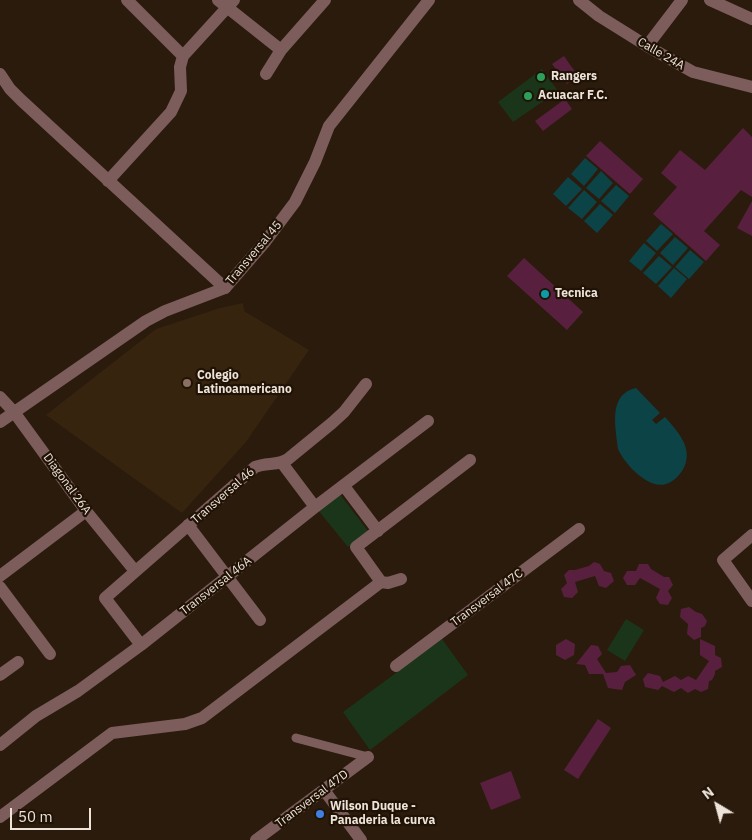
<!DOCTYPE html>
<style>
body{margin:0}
#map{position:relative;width:752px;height:840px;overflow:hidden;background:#2a1b0d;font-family:"IBM Plex Sans",sans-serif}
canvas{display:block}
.north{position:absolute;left:692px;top:780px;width:50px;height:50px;-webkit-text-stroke:4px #201205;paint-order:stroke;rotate:323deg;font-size:14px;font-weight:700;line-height:20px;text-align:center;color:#ede3d9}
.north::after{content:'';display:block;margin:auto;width:18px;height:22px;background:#ede3d9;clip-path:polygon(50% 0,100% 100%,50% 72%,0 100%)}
.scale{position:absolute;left:10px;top:808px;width:81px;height:22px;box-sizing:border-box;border:2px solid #ede3d9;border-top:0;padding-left:6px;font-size:15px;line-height:18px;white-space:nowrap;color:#ede3d9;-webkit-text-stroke:4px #201205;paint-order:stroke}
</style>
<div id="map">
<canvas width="752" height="840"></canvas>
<div class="north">N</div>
<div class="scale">50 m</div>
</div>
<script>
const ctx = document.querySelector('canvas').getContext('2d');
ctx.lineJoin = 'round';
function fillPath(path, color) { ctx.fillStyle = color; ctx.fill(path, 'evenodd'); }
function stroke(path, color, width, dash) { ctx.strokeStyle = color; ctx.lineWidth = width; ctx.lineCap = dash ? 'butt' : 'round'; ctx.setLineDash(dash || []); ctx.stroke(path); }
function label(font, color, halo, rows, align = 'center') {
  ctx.font = font + ' "IBM Plex Sans",sans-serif'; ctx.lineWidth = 4.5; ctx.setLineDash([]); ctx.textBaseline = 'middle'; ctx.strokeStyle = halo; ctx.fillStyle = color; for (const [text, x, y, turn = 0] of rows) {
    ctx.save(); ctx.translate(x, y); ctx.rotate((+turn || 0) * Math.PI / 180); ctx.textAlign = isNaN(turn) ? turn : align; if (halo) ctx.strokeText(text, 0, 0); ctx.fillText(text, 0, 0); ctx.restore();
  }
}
fillPath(new Path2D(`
 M 243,303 L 244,311 L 309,350 L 246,442 L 182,513 L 46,415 L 156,329 L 220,308 Z`), '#37240f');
fillPath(new Path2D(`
 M 542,69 L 558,91 L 513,122 L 498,102 Z
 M 339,493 L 368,531 L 348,547 L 318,510 Z
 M 626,619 L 644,630 L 625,661 L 607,650 Z
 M 442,639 L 468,675 L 370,750 L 343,712 Z`), '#1b351a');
fillPath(new Path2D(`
 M 585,158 L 598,169 L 584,186 L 571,174 Z
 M 601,171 L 613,183 L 599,199 L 586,188 Z
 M 568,177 L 582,189 L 566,206 L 553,194 Z
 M 616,185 L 629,196 L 615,213 L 601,201 Z
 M 584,190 L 597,202 L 582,219 L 568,208 Z
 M 600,204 L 613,215 L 597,233 L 584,221 Z
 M 661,224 L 673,234 L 657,251 L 646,241 Z
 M 675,237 L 688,248 L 673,265 L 660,253 Z
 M 644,243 L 656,253 L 641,271 L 629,261 Z
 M 690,250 L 704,262 L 689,279 L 675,267 Z
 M 659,256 L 672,267 L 656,284 L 643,273 Z
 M 674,268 L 687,279 L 671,298 L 658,286 Z
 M 636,388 L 660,413 L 652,420 L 656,424 L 665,417 C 673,426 684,438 686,449 C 688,457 686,465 682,471 C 666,494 648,485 631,468 C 626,462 621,456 618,449 C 616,429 607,394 636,388 Z`), '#0c4347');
fillPath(new Path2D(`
 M 564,56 L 578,76 L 567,84 L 552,64 Z
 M 565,99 L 572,109 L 543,131 L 535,121 Z
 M 743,128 L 752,137 L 752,197 L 741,190 L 704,231 L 720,245 L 706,261 L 653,214 L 677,187 L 661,173 L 680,150 L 705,170 Z
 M 600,141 L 643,179 L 630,194 L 586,156 Z
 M 752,201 L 752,236 L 737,228 Z
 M 524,258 L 583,312 L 567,330 L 507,276 Z
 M 594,562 L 600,564 L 604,571 L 611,573 L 614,581 L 606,588 L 599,586 L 595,576 L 575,582 L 578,592 L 572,598 L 564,597 L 561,589 L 567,583 L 564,575 L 569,570 L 575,570 L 589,566 Z
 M 639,564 L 648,564 L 651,569 L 664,577 L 669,577 L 673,585 L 668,591 L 672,598 L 668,605 L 660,604 L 656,598 L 660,589 L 640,578 L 635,585 L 627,585 L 623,578 L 627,571 L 636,571 Z
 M 689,607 L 696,612 L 702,614 L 707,621 L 705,626 L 701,628 L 701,637 L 694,640 L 687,634 L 688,624 L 680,617 L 681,609 Z
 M 566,639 L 575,644 L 574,655 L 565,660 L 556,655 L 556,645 Z
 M 700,639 L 715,646 L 715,655 L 721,658 L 722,667 L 715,671 L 715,674 L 712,680 L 709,681 L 708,689 L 701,692 L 695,689 L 688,693 L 681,688 L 674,692 L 662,686 L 658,690 L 645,687 L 643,679 L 648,673 L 660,676 L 663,682 L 675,676 L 681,680 L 688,676 L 696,680 L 709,661 L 700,655 Z
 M 591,645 L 598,646 L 602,654 L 597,659 L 606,673 L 617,672 L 621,666 L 630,665 L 636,675 L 625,682 L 622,690 L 608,688 L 603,674 L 589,674 L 585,665 L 576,664 Z
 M 598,719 L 611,728 L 578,779 L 564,770 Z
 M 511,771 L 521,798 L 491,810 L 480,783 Z`), '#58203e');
stroke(new Path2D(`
 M 296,738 L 368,757`), '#7c5d5c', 9);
stroke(new Path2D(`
 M 127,0 L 183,56
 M 218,0 L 281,50
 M 710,0 L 752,19
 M 647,46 L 682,0
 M 0,74 L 10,89 L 21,100 L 225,288
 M 266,74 L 281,50 L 325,0
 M 108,181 L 171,112 L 181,91 L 180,67 L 183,56 L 234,0
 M 0,397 L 14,412 L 86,511 L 135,571
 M 282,463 L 315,507
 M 344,486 L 378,531
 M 188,525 L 260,620
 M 752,535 L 723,560 L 752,601
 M 0,576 L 86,511
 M 401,579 L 388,583 L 381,582 L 356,547 L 470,460
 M 0,587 L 50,654
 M 141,645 L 105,598 L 255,467 C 266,462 278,466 288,459 L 332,423 L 344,412 L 366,384
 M 396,666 L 579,529
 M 0,675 L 18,662
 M 0,745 L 36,716 L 78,691 L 141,645 L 315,507 L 428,421
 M 324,790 L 361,840
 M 0,817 L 112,733 L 185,724 L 202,718 L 381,582
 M 256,840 L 368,757`), '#7c5d5c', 12);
stroke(new Path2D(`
 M 579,0 L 599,16 L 647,46 L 693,72 L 752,87
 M 0,422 L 146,321 L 165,311 L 225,288 L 265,242 L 295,202 L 315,162 L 329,126 L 429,0`), '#7c5d5c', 12);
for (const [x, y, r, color] of [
 [541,77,5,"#2e9e5b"],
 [528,96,5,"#2e9e5b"],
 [545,294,5,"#0f9aa8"],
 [187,383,5,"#8d6e63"],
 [320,814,5,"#3f7fe0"]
]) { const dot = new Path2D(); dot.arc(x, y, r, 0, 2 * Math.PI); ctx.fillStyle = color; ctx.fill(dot); stroke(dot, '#201205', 2); }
label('12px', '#ede3d9', '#201205', [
 ["Calle 24A",661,54,30],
 ["Transversal 45",254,253,-50],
 ["Diagonal 26A",67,484,54],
 ["Transversal 46",223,496,-41],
 ["Transversal 46A",216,586,-38],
 ["Transversal 47C",487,598,-37],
 ["Transversal 47D",312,799,-37]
]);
label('bold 12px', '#ede3d9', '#201205', [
 ["Rangers",551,77],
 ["Acuacar F.C.",538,96],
 ["Tecnica",555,294],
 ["Colegio",197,376],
 ["Latinoamericano",197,390],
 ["Wilson Duque -",330,807],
 ["Panaderia la curva",330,821]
], 'left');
</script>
